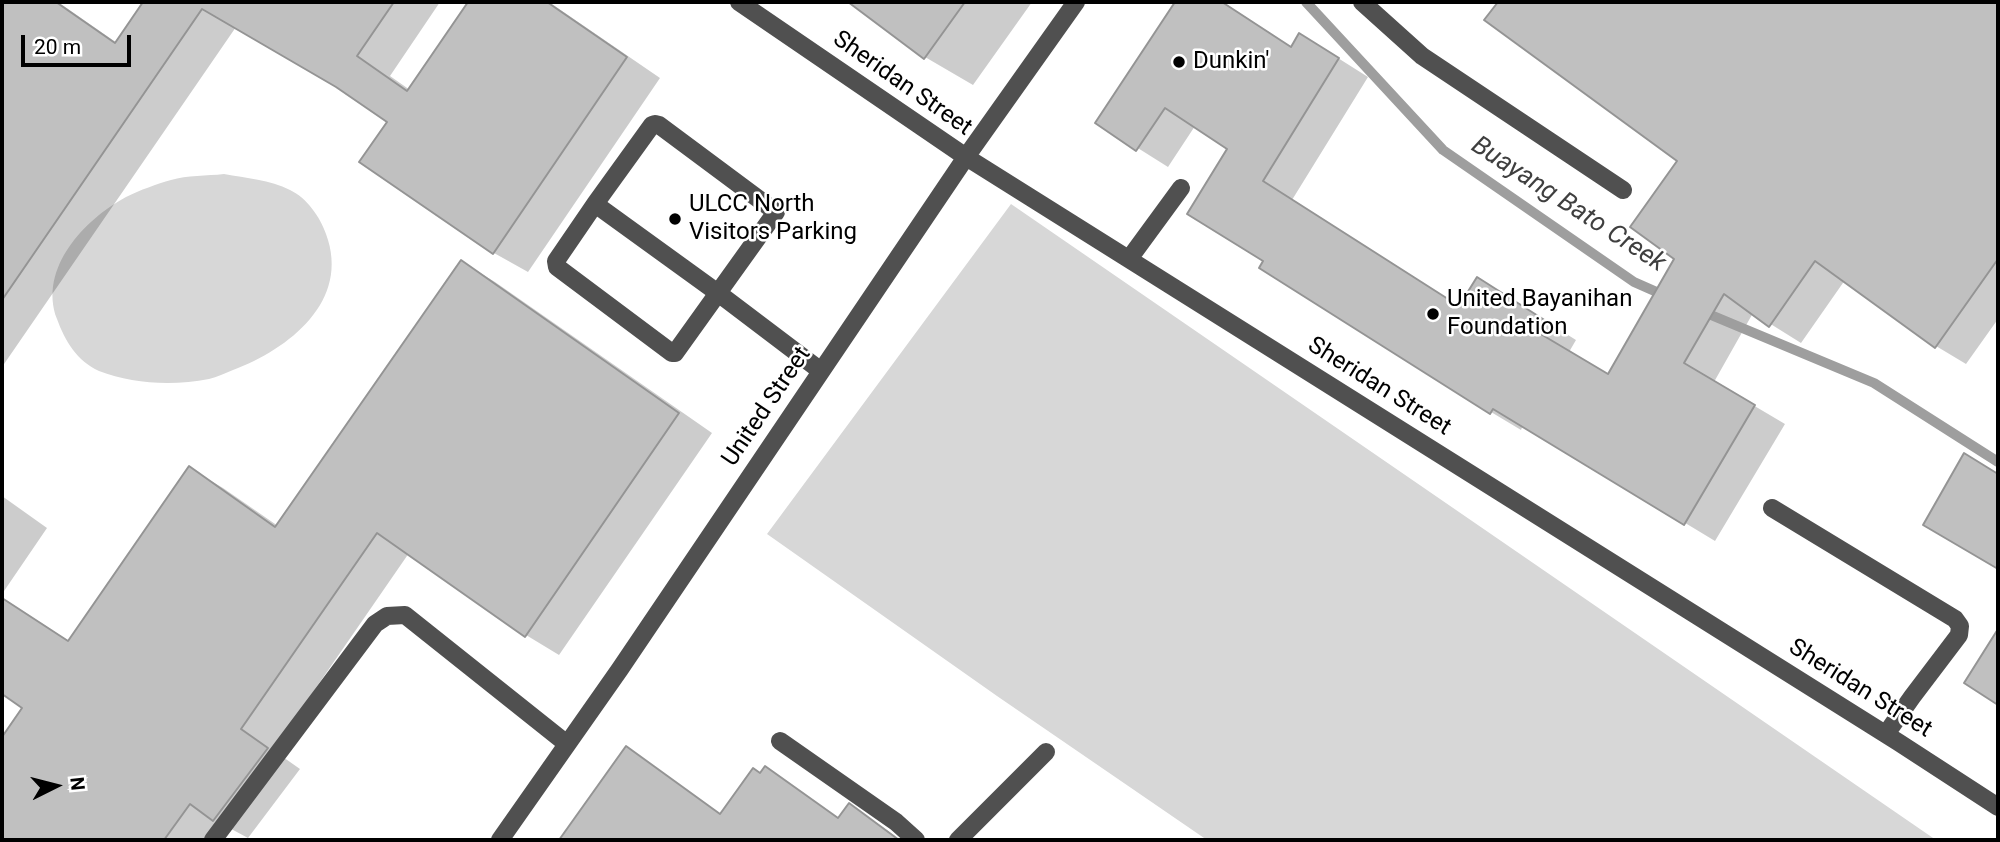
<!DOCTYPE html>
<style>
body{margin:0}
#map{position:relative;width:2000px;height:842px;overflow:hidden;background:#fff;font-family:Roboto,sans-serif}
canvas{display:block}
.frame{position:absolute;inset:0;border:4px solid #000;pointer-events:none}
.north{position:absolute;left:21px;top:751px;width:70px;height:70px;-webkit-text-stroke:5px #fff;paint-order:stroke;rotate:84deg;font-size:19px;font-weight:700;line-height:28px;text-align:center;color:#000}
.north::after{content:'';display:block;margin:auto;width:24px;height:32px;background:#000;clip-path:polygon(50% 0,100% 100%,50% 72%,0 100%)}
.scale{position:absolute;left:21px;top:35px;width:110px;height:32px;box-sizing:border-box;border:4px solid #000;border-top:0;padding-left:9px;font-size:21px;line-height:24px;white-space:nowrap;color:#000;-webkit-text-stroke:5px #fff;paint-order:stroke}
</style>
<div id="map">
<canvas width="2000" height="842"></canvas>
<div class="frame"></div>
<div class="north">N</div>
<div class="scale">20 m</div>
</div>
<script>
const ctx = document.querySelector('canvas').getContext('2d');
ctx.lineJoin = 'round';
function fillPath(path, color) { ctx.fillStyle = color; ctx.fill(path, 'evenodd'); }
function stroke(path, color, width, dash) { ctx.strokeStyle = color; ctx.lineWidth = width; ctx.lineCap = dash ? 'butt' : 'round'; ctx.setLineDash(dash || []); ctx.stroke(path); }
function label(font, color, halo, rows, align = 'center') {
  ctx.font = font + ' Roboto,sans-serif'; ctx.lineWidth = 5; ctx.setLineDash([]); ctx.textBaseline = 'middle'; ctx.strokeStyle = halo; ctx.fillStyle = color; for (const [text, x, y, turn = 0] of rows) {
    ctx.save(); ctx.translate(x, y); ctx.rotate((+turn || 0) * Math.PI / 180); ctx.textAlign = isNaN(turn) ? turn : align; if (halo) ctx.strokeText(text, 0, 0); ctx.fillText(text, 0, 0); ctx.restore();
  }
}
fillPath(new Path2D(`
 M 224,174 C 246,178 270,180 290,190 C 307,198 320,217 326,234 C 351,301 289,349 233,370 C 225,373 217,377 209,379 C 173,386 132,384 99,371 C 77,361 65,341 57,319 C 38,268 85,219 126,197 C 140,190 157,184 171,180 C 187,175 207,176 224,174 Z
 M 1011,204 L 1936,840 L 1207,840 L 997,696 L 767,534 Z`), '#d7d7d7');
fillPath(new Path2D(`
 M 2,2 L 58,2 L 117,43 L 145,2 L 440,2 L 390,76 L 410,90 L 470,2 L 549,2 L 660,78 L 528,272 L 494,253 L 361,162 L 389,122 L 337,85 L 236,27 L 2,367 Z
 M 851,2 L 1032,2 L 973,85 L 925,57 Z
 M 1177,2 L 1223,2 L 1292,48 L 1330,53 L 1368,77 L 1292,200 L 1460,307 L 1478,279 L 1576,340 L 1569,352 L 1609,376 L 1677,258 L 1680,160 L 1487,20 L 1500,2 L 1998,2 L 1998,319 L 1966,364 L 1936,346 L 1845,280 L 1801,343 L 1753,313 L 1714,382 L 1785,424 L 1715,541 L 1523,425 L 1521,430 L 1491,412 L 1265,261 L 1230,149 L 1195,126 L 1168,167 L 1098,123 Z
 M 462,262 L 495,282 L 712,433 L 559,655 L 526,635 L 409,553 L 273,750 L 300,769 L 248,838 L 222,824 L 211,840 L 2,840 L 2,740 L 24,707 L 2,692 L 2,598 L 70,642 L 189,468 L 223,488 L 278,526 Z
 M 2,496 L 47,528 L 2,594 Z
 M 626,749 L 721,816 L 839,820 L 858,810 L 895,836 L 892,840 L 561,840 Z`), '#0003');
stroke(new Path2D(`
 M 1306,2 L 1443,150 L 1634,282 L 1668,297
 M 1699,310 L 1874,383 L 1998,462`), '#9e9e9e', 10);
const building = new Path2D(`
 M 2,2 L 56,2 L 115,43 L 143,2 L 394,2 L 357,56 L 407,91 L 468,2 L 547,2 L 627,57 L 493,254 L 359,162 L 387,122 L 336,87 L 202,9 L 2,300 Z
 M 848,2 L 965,2 L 924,59 Z
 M 1175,2 L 1222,2 L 1291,47 L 1299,33 L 1339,58 L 1263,181 L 1459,306 L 1477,277 L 1546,321 L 1539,333 L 1608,374 L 1674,259 L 1630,227 L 1677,161 L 1484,20 L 1498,2 L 1998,2 L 1998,259 L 1935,348 L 1815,261 L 1769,327 L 1724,294 L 1684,363 L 1755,405 L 1684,525 L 1493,409 L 1490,414 L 1259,268 L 1263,261 L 1187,214 L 1227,149 L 1165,108 L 1136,151 L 1095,123 Z
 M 461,260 L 679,413 L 525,637 L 377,533 L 241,729 L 268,748 L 213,821 L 190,804 L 164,840 L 2,840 L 2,737 L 22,708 L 2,694 L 2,598 L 68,641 L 189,466 L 275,527 Z
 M 1964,453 L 1998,474 L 1998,569 L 1923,525 Z
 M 1998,629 L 1998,705 L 1964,683 Z
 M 626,746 L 720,814 L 753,768 L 760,773 L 765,766 L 838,818 L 849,803 L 899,840 L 559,840 Z`);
fillPath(building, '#c0c0c0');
stroke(building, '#949494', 2);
stroke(new Path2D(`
 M 739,2 L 966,157 L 1898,742 L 1998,807
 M 1362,2 L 1422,56 L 1623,190
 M 655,124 L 659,125 L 776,212 L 675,353 L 672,353 L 557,267 L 556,261 L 595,204 L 652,125 Z
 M 595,204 L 718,293 L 821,371
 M 1129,259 L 1181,188
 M 1772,508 L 1955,619 L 1960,626 L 1959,635 L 1912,697 L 1886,734
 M 780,741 L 896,822 L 916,840
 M 213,840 L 375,624 L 387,616 L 405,615 L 567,744
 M 500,840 L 620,669 L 966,157 L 1076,2
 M 958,840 L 1046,752`), '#505050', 18);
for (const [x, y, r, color] of [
 [1179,62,7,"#000"],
 [675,219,7,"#000"],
 [1433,314,7,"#000"]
]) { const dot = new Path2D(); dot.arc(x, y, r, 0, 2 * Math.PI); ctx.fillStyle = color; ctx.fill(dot); stroke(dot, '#fff', 2.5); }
label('24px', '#000', '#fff', [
 ["Dunkin'",1193,62],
 ["ULCC North",689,205],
 ["Visitors Parking",689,233],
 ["United Bayanihan",1447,300],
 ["Foundation",1447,328]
], 'left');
label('24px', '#000', '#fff', [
 ["Sheridan Street",902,84,35],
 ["Sheridan Street",1379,387,32],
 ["United Street",767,407,-56],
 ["Sheridan Street",1860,689,32]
]);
label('italic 26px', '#3f3f3f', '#fff', [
 ["Buayang Bato Creek",1568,205,33]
]);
</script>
